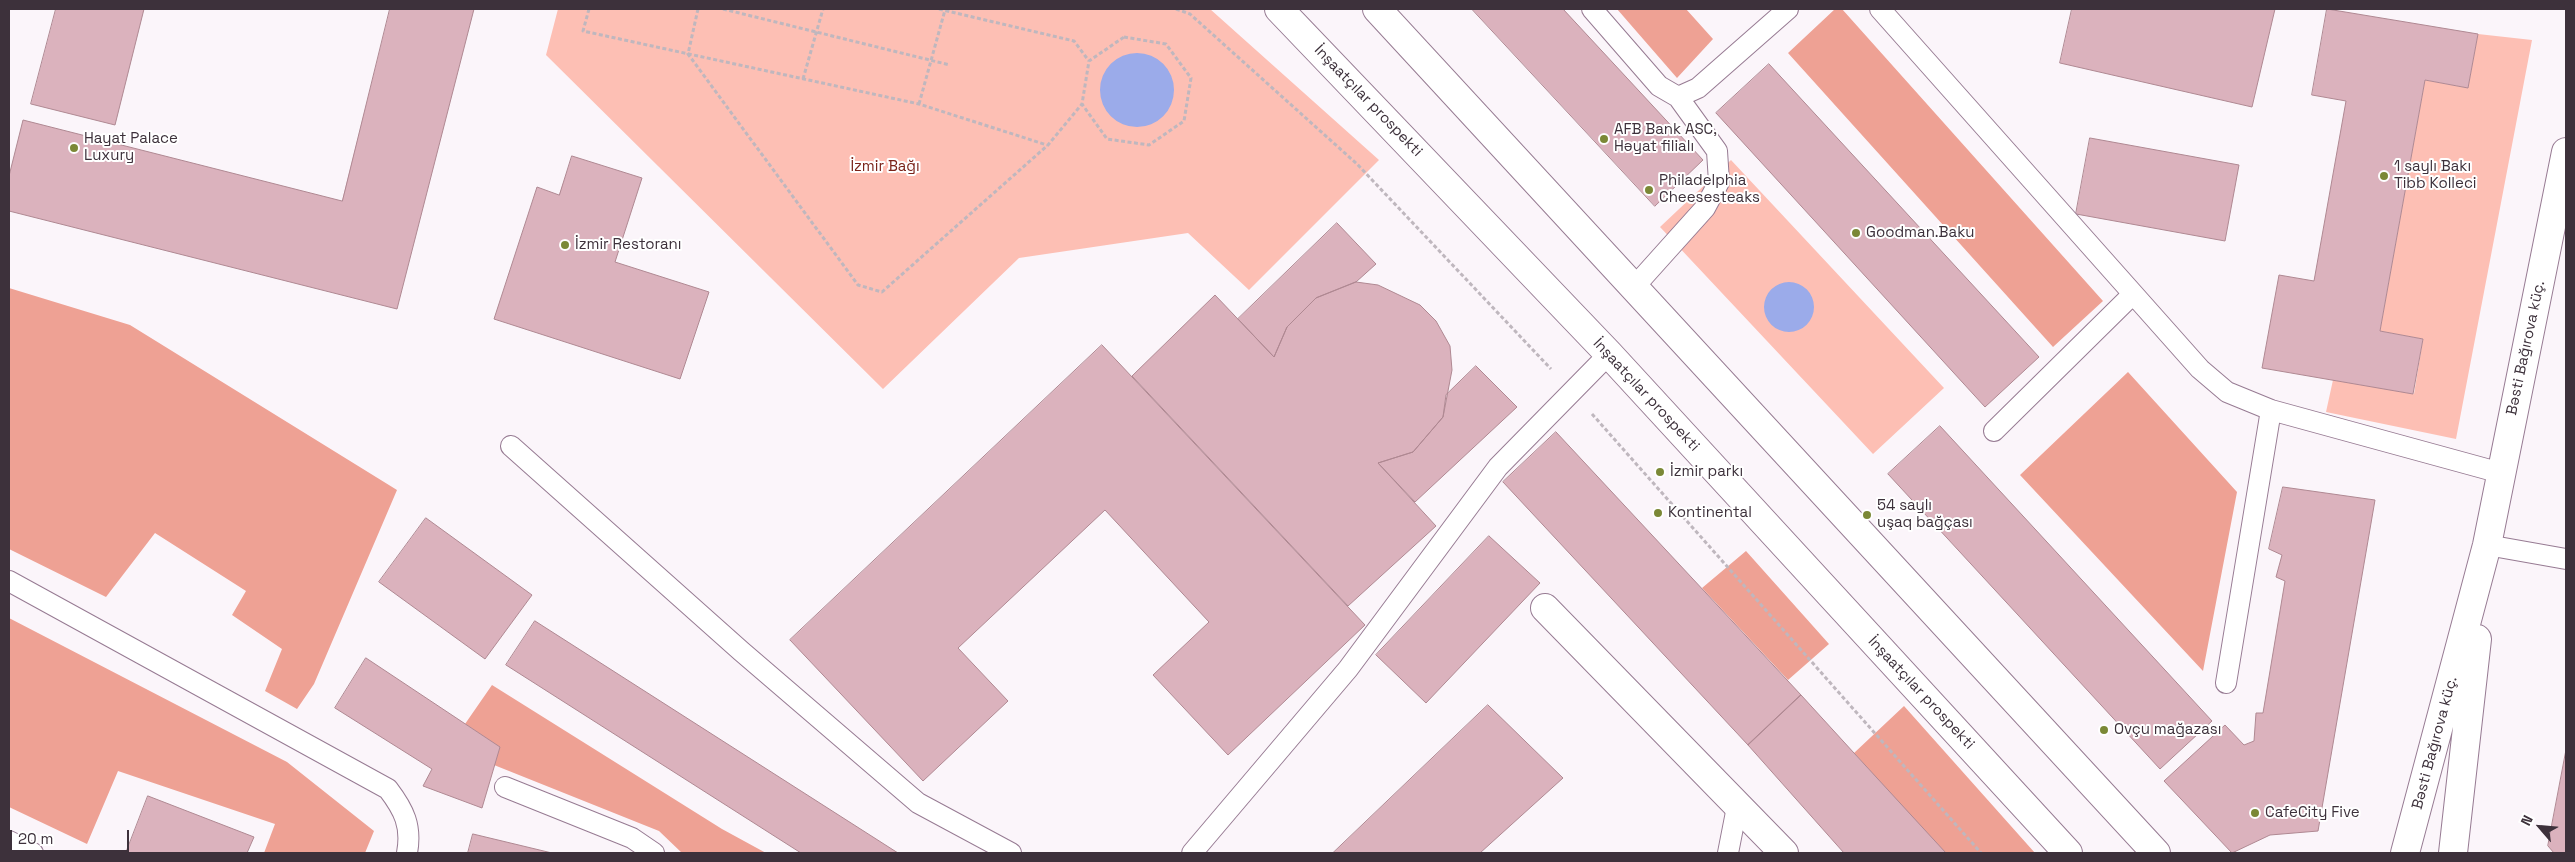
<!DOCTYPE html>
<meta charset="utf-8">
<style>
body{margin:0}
#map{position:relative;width:2575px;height:862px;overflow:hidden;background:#fbf5fa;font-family:"Space Grotesk",sans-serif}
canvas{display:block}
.frame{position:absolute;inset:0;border:10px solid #3d313b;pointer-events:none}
.north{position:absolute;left:2515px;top:802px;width:50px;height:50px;-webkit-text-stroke:4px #fff;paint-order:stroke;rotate:297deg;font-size:14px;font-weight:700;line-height:20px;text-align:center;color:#3d313b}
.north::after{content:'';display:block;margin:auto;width:18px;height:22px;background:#3d313b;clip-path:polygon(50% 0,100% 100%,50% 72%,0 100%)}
.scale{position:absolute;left:10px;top:830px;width:119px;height:22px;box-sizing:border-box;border:2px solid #3d313b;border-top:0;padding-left:6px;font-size:15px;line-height:18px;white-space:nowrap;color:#3d313b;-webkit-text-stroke:4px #fff;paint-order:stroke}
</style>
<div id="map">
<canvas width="2575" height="862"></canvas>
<div class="frame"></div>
<div class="north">N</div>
<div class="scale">20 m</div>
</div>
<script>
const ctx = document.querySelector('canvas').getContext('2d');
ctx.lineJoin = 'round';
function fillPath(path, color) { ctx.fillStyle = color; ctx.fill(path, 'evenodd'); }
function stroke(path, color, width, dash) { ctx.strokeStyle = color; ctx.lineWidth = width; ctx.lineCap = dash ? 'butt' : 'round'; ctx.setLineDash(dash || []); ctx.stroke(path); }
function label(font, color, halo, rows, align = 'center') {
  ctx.font = font + ' "Space Grotesk",sans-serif'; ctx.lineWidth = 4; ctx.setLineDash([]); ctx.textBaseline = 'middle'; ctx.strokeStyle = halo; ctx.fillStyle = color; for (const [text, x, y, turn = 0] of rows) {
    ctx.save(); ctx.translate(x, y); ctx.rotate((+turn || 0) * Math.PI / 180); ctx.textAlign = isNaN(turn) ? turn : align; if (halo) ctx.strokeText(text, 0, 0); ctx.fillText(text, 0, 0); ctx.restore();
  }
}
fillPath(new Path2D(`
 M 558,9 L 1210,9 L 1379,160 L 1249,290 L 1188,233 L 1019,258 L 883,389 L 546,55 Z
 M 2478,34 L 2532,40 L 2456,439 L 2326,412 L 2333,380 L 2414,394 L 2423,339 L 2380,331 L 2425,80 L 2468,88 Z
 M 1731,160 L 1944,388 L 1873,454 L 1660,227 Z`), '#fdbfb4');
fillPath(new Path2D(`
 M 1617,9 L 1686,9 L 1713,39 L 1677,78 Z
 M 1835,9 L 1842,9 L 2103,301 L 2053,347 L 1788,53 Z
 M 9,288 L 130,325 L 397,490 L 314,684 L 297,709 L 265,691 L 282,649 L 232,615 L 246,591 L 155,533 L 106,597 L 9,549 Z
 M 2128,372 L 2237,492 L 2203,671 L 2020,475 Z
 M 1746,551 L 1829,644 L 1788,680 L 1702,588 Z
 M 9,618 L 287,762 L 374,831 L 365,853 L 264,853 L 275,824 L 118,771 L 87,844 L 9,807 Z
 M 492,685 L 722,829 L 766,853 L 682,853 L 659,831 L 494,765 L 499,747 L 465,724 Z
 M 1904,706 L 2035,853 L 1943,853 L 1854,753 Z`), '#eea194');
fillPath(new Path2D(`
 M1100 90a37 37 0 1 1 74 0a37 37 0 1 1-74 0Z
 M1764 307a25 25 0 1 1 50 0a25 25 0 1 1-50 0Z`), '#9babea');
const building = new Path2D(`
 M 56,9 L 144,9 L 115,125 L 31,104 Z
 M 390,9 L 474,9 L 397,309 L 9,211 L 9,176 L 23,120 L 342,201 Z
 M 1472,9 L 1563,9 L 1703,160 L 1655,206 Z
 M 2072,9 L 2275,9 L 2252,107 L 2060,63 Z
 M 2327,9 L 2478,34 L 2468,88 L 2425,80 L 2380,331 L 2423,339 L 2413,394 L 2262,368 L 2279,275 L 2314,281 L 2346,101 L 2312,95 Z
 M 1769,64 L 2039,357 L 1985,407 L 1716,113 Z
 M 2090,138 L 2239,165 L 2225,241 L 2076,214 Z
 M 572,156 L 642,178 L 615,262 L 709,292 L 680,379 L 494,319 L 537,187 L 559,195 Z
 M 1337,223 L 1376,264 L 1356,282 L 1316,298 L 1287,327 L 1274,357 L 1238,319 Z
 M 1356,282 L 1378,285 L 1420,305 L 1436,321 L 1450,346 L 1452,370 L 1443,417 L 1413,452 L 1378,463 L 1436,526 L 1348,606 L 1132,376 L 1215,295 L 1274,357 L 1287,327 L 1316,298 Z
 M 1102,345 L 1365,625 L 1228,755 L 1153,675 L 1209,622 L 1105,510 L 958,648 L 1008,701 L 923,781 L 790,640 Z
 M 1476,366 L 1517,407 L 1415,502 L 1378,463 L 1413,452 L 1443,417 L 1446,395 Z
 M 1940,426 L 2212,721 L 2160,769 L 1888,474 Z
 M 1556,432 L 1801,695 L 1748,745 L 1503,482 Z
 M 2283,487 L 2375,500 L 2318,831 L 2270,835 L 2232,853 L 2164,781 L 2225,725 L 2244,745 L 2254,741 L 2256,713 L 2263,713 L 2285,581 L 2276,577 L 2282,555 L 2269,549 Z
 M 426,518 L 532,595 L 485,659 L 379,582 Z
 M 1489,536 L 1540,583 L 1426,703 L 1376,655 Z
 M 535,621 L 898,853 L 801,853 L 506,665 Z
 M 366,658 L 500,747 L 482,808 L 423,786 L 432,769 L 335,708 Z
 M 1801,695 L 1854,753 L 1946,853 L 1844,853 L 1748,745 Z
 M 1488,705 L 1563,778 L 1480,853 L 1333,853 Z
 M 2566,750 L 2566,853 L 2554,853 L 2548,846 Z
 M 148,796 L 254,837 L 247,853 L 126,853 Z
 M 473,834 L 552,853 L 468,853 Z`);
fillPath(building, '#dbb2bd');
stroke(building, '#af8892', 1);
const lane = new Path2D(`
 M 1592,9 L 1659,86 L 1678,97 L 1698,88 L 1788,9
 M 1880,9 L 2200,369 L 2227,392 L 2271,410 L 2501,473
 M 1635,286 L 1705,208 L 1719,182 L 1717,151 L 1678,97
 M 1994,431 L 2133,294
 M 511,446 L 741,651 L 918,803 L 1011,853
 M 2487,545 L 2566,559
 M 9,581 L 388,789 C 404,810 412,826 407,853
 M 2226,683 L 2271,410
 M 505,787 L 632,838 L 654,853
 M 9,841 L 33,853
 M 1192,853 L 1348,669 L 1498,467 L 1609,354
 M 1728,853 L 1737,807`);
const street = new Path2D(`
 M 1545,608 L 1784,853
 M 2405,853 L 2487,545 L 2566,152
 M 2453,853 L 2477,639`);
const primary = new Path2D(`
 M 1279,9 L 1609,354 L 2068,853
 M 1377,9 L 2156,853`);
stroke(lane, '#977b93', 22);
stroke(street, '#977b93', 30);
stroke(primary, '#977b93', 30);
stroke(new Path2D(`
 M 589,9 L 583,31 L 919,104 L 1047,145
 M 698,9 L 688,54 L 858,285 L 882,292 L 1048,145 L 1082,104
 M 723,9 L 950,65
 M 939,9 L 1074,41 L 1089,61
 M 1176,9 L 1190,14 L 1357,164 L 1551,369
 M 1124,37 L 1166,44 L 1191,78 L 1184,121 L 1149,145 L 1107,139 L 1082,104 L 1089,61 Z
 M 803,79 L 823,9
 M 919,104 L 945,10
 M 1592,414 L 1981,853`), '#bfb7be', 3, [4, 2.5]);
stroke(lane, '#fff', 20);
stroke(street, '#fff', 28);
stroke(primary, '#fff', 28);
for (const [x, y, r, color] of [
 [1604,139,5,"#7b8836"],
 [74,148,5,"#7b8836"],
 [2384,176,5,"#7b8836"],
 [1649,190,5,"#7b8836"],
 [1856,233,5,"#7b8836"],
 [565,245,5,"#7b8836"],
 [1660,472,5,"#7b8836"],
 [1658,513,5,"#7b8836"],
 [1867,515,5,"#7b8836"],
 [2104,730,5,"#7b8836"],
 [2255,813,5,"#7b8836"]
]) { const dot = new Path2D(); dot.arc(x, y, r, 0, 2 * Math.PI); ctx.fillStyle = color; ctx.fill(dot); stroke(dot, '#fff', 2); }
label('15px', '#3d313b', '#fff', [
 ["İnşaatçılar prospekti",1368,101,46],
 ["Bəsti Bağırova küç.",2526,348,-78],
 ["İnşaatçılar prospekti",1646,395,47],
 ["İnşaatçılar prospekti",1921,693,47],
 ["Bəsti Bağırova küç.",2435,743,-75]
]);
label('15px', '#3d313b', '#fff', [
 ["AFB Bank ASC,",1614,130],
 ["Həyat filialı",1614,147],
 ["Hayat Palace",84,139],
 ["Luxury",84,156],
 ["1 saylı Bakı",2394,167],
 ["Tibb Kolleci",2394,184],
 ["Philadelphia",1659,181],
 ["Cheesesteaks",1659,198],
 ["Goodman.Baku",1866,233],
 ["İzmir Restoranı",575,245],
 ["İzmir parkı",1670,472],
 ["54 saylı",1877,506],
 ["uşaq bağçası",1877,523],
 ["Kontinental",1668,513],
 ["Ovçu mağazası",2114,730],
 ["CafeCity Five",2265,813]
], 'left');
label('15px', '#7a2319', '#fff', [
 ["İzmir Bağı",885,167]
]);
</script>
